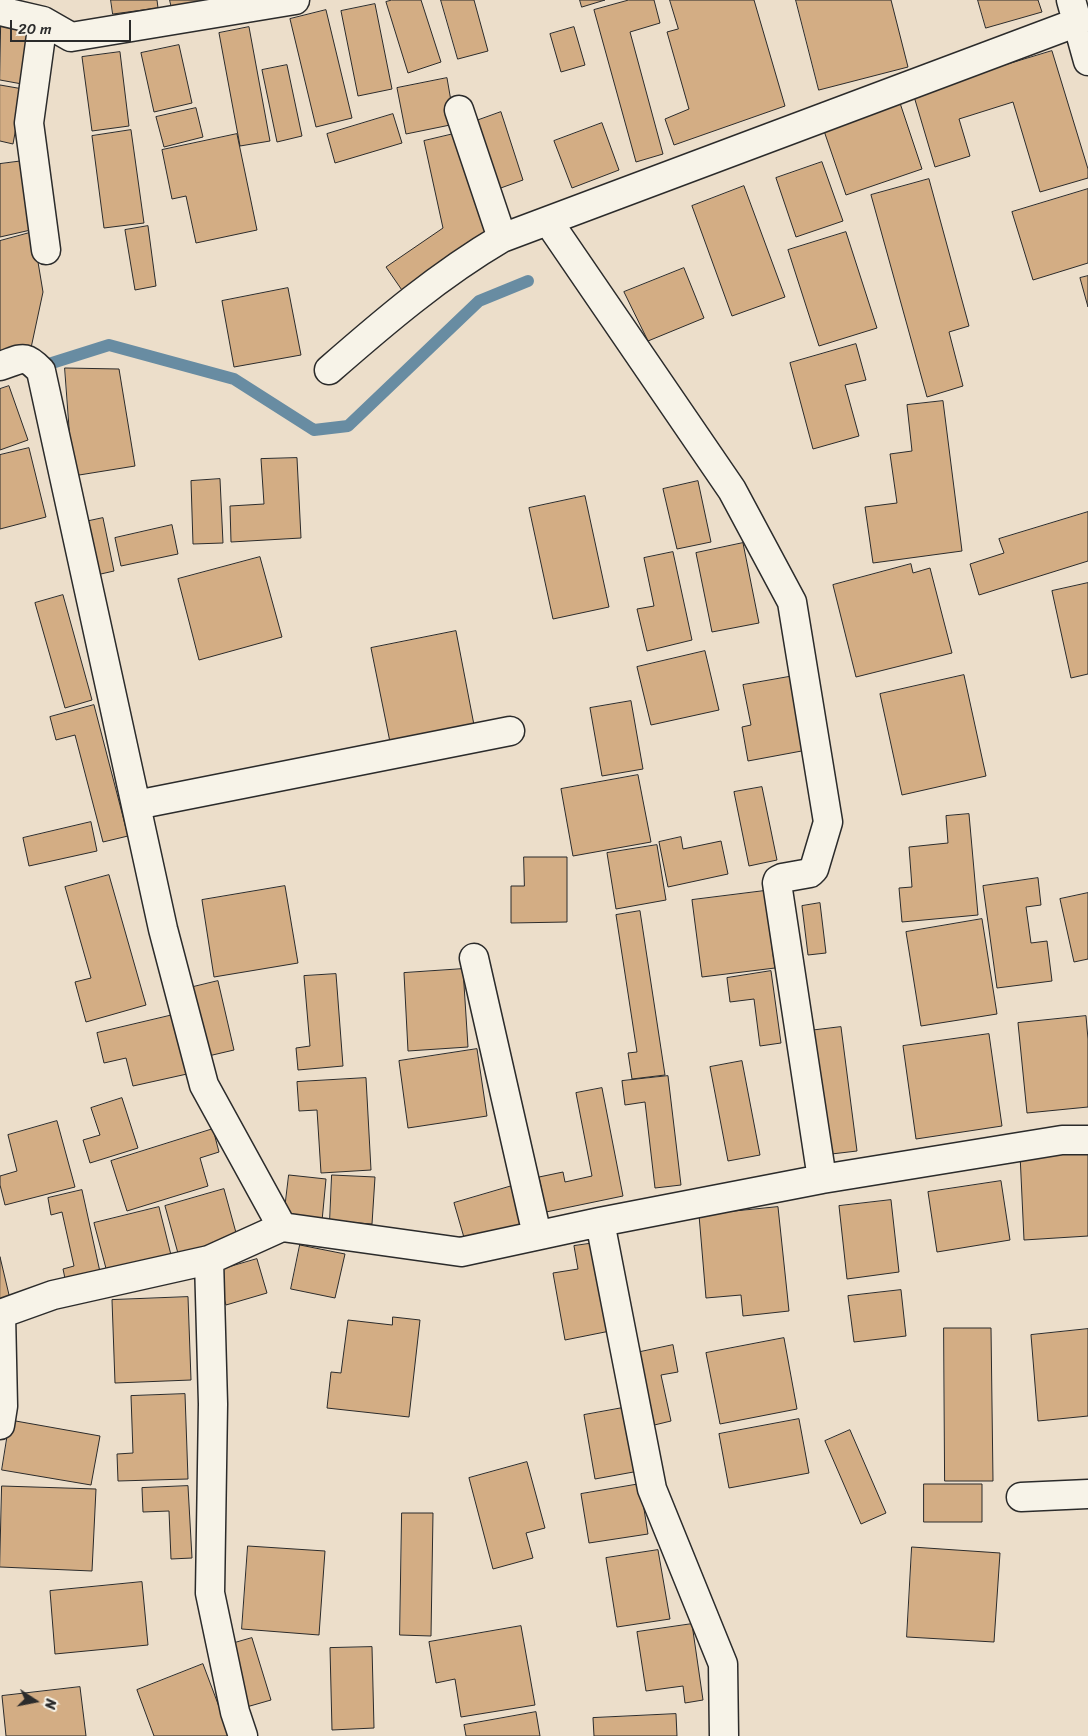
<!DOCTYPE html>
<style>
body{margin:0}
#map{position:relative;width:1088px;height:1736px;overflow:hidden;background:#ecdeca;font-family:Sriracha,sans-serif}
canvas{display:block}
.north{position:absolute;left:10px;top:1676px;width:50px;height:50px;-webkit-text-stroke:4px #f7f3e8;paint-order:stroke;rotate:101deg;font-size:14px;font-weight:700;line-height:20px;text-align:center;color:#2b2b2b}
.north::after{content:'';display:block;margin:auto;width:18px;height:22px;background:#2b2b2b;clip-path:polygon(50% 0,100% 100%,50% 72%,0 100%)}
.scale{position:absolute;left:10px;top:20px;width:121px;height:22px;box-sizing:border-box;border:2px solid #2b2b2b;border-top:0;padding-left:6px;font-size:15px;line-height:18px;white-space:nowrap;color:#2b2b2b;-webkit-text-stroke:4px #f7f3e8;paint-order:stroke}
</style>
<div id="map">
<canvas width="1088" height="1736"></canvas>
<div class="north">N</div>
<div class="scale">20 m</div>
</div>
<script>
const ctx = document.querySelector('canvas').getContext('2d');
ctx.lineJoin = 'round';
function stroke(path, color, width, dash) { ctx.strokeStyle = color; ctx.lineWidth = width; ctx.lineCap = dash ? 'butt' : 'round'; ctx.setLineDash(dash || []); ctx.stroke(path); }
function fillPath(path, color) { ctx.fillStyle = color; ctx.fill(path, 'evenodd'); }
stroke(new Path2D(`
 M 36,368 L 109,345 L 234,379 L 314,430 L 348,426 L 479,301 L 528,281`), '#688ca2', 12);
const building = new Path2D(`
 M 111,0 L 157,0 L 158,8 L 113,14 Z
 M 170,0 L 226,0 L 172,9 Z
 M 392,0 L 421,0 L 441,62 L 408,73 L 386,2 Z
 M 441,0 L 474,0 L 488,51 L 458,59 Z
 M 580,0 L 605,0 L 582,7 Z
 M 629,0 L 654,0 L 660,23 L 630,32 L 663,154 L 636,162 L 594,10 Z
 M 670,0 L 754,0 L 785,106 L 674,145 L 665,119 L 689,109 L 667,32 L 678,29 Z
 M 796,0 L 891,0 L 908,67 L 819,90 Z
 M 978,0 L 1038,0 L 1042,12 L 986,28 Z
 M 375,4 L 392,89 L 358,96 L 341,11 Z
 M 326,10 L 352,118 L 316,127 L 290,19 Z
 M 1,26 L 32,32 L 22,84 L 0,80 Z
 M 249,27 L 270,141 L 240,146 L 219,33 Z
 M 574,27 L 585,65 L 561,72 L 550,34 Z
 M 179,45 L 192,103 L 154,112 L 141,53 Z
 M 1052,51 L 1088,169 L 1088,178 L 1040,192 L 1013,102 L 959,119 L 970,156 L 935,167 L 913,93 Z
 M 120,52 L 129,126 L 92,131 L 82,57 Z
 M 287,65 L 302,136 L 277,142 L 262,70 Z
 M 447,78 L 455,124 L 406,134 L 397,88 Z
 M 0,85 L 23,89 L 13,144 L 0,141 Z
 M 899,100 L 922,169 L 846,195 L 822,125 Z
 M 196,108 L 203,137 L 164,147 L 156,117 Z
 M 501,112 L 523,180 L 498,189 L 476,121 Z
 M 393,114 L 402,143 L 335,163 L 327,134 Z
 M 602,123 L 619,170 L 572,188 L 554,141 Z
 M 131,130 L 144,223 L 104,228 L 92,136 Z
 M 462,132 L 491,237 L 406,296 L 386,267 L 443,228 L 424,141 Z
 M 237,134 L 257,230 L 196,243 L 186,196 L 172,199 L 162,150 Z
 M 31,160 L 35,229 L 0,237 L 0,164 Z
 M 822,162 L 843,221 L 796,237 L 776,178 Z
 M 929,179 L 969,326 L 949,332 L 963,386 L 927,397 L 871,195 Z
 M 744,186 L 785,297 L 732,316 L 692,206 Z
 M 1088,189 L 1088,263 L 1033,280 L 1012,212 Z
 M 148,226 L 156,286 L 135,290 L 125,230 Z
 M 33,232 L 43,292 L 31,348 L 0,357 L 0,241 Z
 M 846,232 L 877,328 L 819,346 L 788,250 Z
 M 684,268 L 704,318 L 648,341 L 624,292 Z
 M 1088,276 L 1088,307 L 1080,278 Z
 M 288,288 L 301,355 L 234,367 L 222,301 Z
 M 856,344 L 866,380 L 845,385 L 859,436 L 813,449 L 790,363 Z
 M 65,368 L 119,369 L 135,466 L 73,476 Z
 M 9,386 L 28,440 L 0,450 L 0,389 Z
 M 943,401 L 962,551 L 873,563 L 865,507 L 897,503 L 890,454 L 912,451 L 907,405 Z
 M 29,448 L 46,517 L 0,529 L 0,455 Z
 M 297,458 L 301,538 L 231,542 L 230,506 L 264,504 L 261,459 Z
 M 220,479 L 223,543 L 193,544 L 191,481 Z
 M 698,481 L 711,542 L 677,549 L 663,489 Z
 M 585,496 L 609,607 L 553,619 L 529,508 Z
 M 1088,512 L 1088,561 L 979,595 L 970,564 L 1004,553 L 999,539 Z
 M 103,518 L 114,571 L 92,576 L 80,523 Z
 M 172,525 L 178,554 L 121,566 L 115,538 Z
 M 743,543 L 759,623 L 712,632 L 696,553 Z
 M 673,552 L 692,640 L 647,651 L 637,609 L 654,606 L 644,558 Z
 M 260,557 L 282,637 L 199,660 L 178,579 Z
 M 911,564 L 913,573 L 930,568 L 952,653 L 856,677 L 833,585 Z
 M 1088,583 L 1088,674 L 1071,678 L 1052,591 Z
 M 63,595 L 92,700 L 65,708 L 35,603 Z
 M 456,631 L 474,725 L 390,742 L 371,648 Z
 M 705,651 L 719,710 L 651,725 L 637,667 Z
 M 964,675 L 986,776 L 902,795 L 880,694 Z
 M 794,676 L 807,750 L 748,761 L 742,727 L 751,725 L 743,685 Z
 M 631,701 L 643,769 L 602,776 L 590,708 Z
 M 94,705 L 128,836 L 103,842 L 75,735 L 56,740 L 50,717 Z
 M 638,775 L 651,842 L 573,856 L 561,789 Z
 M 762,787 L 777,860 L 749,866 L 734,792 Z
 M 969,814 L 978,915 L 902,922 L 899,888 L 912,887 L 909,847 L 948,843 L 946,816 Z
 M 91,822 L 97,851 L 29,866 L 23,838 Z
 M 681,837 L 683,849 L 721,841 L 728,874 L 668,887 L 659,842 Z
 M 657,845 L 666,900 L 616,909 L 607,853 Z
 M 524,857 L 567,857 L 567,922 L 511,923 L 511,886 L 524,886 Z
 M 109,875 L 146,1005 L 86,1022 L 75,982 L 91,978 L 65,887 Z
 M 1038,878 L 1041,905 L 1026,907 L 1031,943 L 1047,941 L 1052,981 L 997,988 L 983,886 Z
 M 285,886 L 298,963 L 214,977 L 202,900 Z
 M 764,891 L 775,968 L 702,977 L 692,900 Z
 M 1088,893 L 1088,959 L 1074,962 L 1060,899 Z
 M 820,903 L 826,953 L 808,955 L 802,906 Z
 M 640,911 L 665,1075 L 632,1079 L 628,1053 L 637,1052 L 616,915 Z
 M 982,919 L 997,1014 L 921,1026 L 906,932 Z
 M 463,969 L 468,1047 L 408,1051 L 404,973 Z
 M 771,971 L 781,1043 L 760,1046 L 754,999 L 730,1002 L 727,978 Z
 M 336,974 L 343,1066 L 298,1070 L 296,1048 L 310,1046 L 304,976 Z
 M 218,981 L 234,1050 L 204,1057 L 189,988 Z
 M 173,1015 L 187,1074 L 133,1086 L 126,1058 L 104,1063 L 97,1033 Z
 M 1086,1016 L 1088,1039 L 1088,1107 L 1027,1113 L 1018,1023 Z
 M 841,1027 L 857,1151 L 823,1155 L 808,1031 Z
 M 989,1034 L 1002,1126 L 916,1139 L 903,1046 Z
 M 477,1049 L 487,1116 L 408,1128 L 399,1061 Z
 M 742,1061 L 760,1155 L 728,1161 L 710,1067 Z
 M 668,1076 L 681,1185 L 655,1188 L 645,1102 L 625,1105 L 622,1081 Z
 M 366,1078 L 371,1170 L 321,1173 L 317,1110 L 299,1111 L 297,1082 Z
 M 602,1088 L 623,1196 L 546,1212 L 539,1177 L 563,1172 L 565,1182 L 592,1176 L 576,1093 Z
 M 122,1098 L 138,1148 L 90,1163 L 83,1140 L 100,1135 L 91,1108 Z
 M 57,1121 L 75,1187 L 5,1205 L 0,1185 L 0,1176 L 17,1171 L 8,1135 Z
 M 213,1129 L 219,1152 L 200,1158 L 208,1186 L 127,1211 L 111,1161 Z
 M 1088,1150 L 1088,1236 L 1024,1240 L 1020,1154 Z
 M 289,1175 L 326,1179 L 322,1221 L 284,1217 Z
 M 332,1175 L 375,1177 L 372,1224 L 330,1221 Z
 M 1001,1181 L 1010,1240 L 937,1252 L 928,1192 Z
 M 512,1186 L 523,1224 L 465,1241 L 454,1203 Z
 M 224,1189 L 238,1240 L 179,1257 L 165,1206 Z
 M 82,1190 L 102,1281 L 67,1288 L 63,1269 L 74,1266 L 62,1212 L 51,1215 L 48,1198 Z
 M 891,1200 L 899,1272 L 847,1279 L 839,1206 Z
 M 159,1207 L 172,1259 L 108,1276 L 94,1223 Z
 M 778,1207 L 789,1311 L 743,1316 L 741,1295 L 706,1298 L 699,1215 Z
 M 595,1243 L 610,1331 L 565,1340 L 553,1273 L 578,1269 L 574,1246 Z
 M 300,1245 L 345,1254 L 335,1298 L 291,1289 Z
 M 0,1257 L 10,1299 L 0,1302 Z
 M 257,1259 L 267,1293 L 226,1305 L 216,1271 Z
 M 901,1290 L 906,1336 L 854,1342 L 848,1296 Z
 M 188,1297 L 191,1380 L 115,1383 L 112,1300 Z
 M 393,1317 L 420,1320 L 409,1417 L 327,1408 L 331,1372 L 341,1373 L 348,1320 L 392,1325 Z
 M 944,1328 L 991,1328 L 993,1481 L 945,1481 Z
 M 1088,1329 L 1088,1416 L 1038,1421 L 1031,1335 Z
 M 784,1338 L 797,1409 L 720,1424 L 706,1353 Z
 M 673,1345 L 678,1372 L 661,1375 L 671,1421 L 646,1427 L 631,1354 Z
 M 185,1394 L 188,1479 L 118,1481 L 117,1454 L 133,1453 L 131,1396 Z
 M 628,1407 L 639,1471 L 595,1479 L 584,1415 Z
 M 799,1419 L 809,1473 L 729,1488 L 719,1434 Z
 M 10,1420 L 100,1436 L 91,1485 L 2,1470 Z
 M 850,1430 L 886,1513 L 861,1524 L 825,1441 Z
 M 527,1462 L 545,1528 L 526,1533 L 533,1558 L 493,1569 L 469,1478 Z
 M 640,1484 L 648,1534 L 589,1543 L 581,1494 Z
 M 924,1484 L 982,1484 L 982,1522 L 924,1522 Z
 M 2,1486 L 96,1489 L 92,1571 L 0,1567 Z
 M 188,1486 L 192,1558 L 171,1559 L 169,1511 L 143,1512 L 142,1488 Z
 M 402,1513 L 433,1513 L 431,1636 L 400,1635 Z
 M 248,1546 L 325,1551 L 319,1635 L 242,1629 Z
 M 912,1547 L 1000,1553 L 994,1642 L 907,1637 Z
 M 658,1550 L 670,1619 L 617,1627 L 606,1558 Z
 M 142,1582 L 148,1645 L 55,1654 L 50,1591 Z
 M 692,1624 L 703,1700 L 685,1703 L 683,1686 L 646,1691 L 637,1632 Z
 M 521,1626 L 535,1705 L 461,1717 L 455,1679 L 436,1683 L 429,1642 Z
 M 252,1638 L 271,1700 L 243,1708 L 224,1646 Z
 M 372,1647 L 374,1728 L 332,1730 L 330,1648 Z
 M 203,1664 L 230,1736 L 154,1736 L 137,1690 Z
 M 80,1687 L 86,1736 L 6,1736 L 2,1696 Z
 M 536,1712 L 540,1736 L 466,1736 L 464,1725 Z
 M 676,1714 L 677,1736 L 594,1736 L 593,1718 Z`);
fillPath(building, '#d3ad84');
stroke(building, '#2b2b2b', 1);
const minor = new Path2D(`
 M 1071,0 L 1088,61
 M 0,11 L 43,21 L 71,37 L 295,0
 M 43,21 L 29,123 L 46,250
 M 459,110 L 502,238
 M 548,221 L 732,490 L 792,602 L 828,822 L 814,869 L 810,873 L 782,878 L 778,880 L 777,883 L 822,1179
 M 0,366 C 22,359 24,353 41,371 L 163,929 L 204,1085 L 282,1227
 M 329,370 C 384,322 439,275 502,238 L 1078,22
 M 136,805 L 510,731
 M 474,958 L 537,1235
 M 600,1222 L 652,1489 L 723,1664 L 724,1736
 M 209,1260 L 213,1404 L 210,1593 L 235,1712 L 243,1736
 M 0,1314 L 53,1295 L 209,1260 L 282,1227 L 461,1252 L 600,1222 L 822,1179 L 1062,1140 L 1088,1140
 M 0,1425 L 3,1406 L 1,1314
 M 1021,1497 L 1088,1494`);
stroke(minor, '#2b2b2b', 31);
stroke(minor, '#f7f3e8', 28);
</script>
